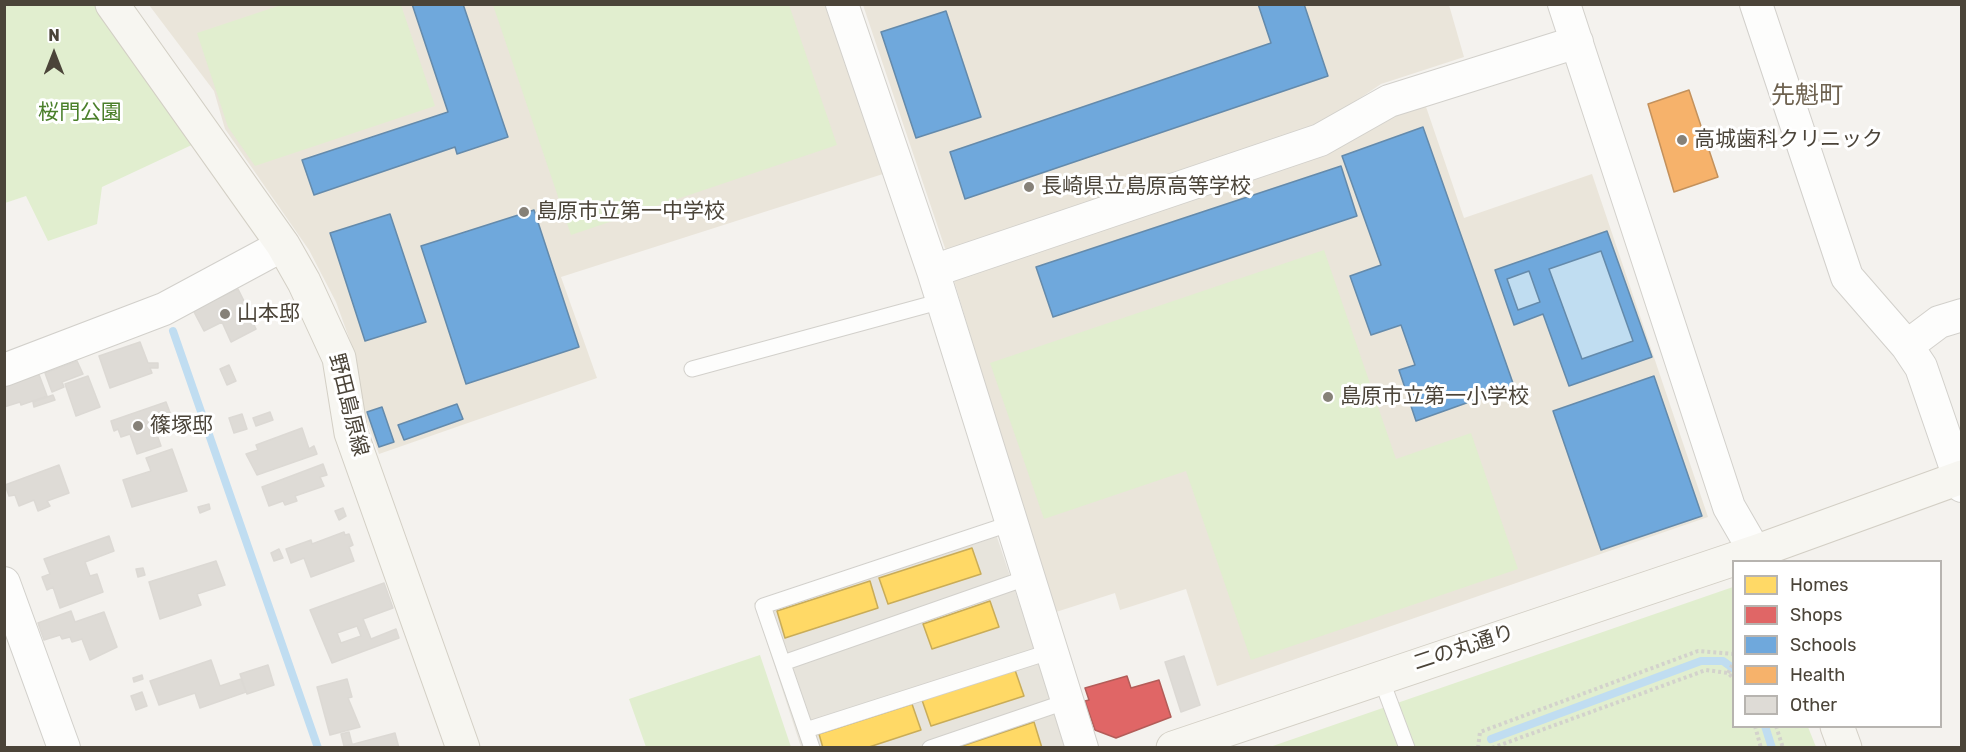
<!DOCTYPE html>
<meta charset="utf-8">
<style>
body{margin:0}
#map{position:relative;width:1966px;height:752px;overflow:hidden;background:#f4f2ee;font-family:Rubik,sans-serif}
canvas{display:block}
.frame{position:absolute;inset:0;border:6px solid #4b4439;pointer-events:none}
.legend{position:absolute;left:1732px;top:560px;width:210px;height:168px;box-sizing:border-box;background:#fff;border:2px solid #b7b4b0;margin:0;padding:8px 10px;list-style:none;font-size:18px;color:#4b4439}
.legend li{display:flex;align-items:center;gap:12px;height:30px}
.legend b{width:30px;border:2px solid #b7b4b0}
.north{position:absolute;left:24px;top:24px;width:60px;height:60px;-webkit-text-stroke:4px #fff;paint-order:stroke;rotate:0deg;font-size:16px;font-weight:700;line-height:24px;text-align:center;color:#4b4439}
.north::after{content:'';display:block;margin:auto;width:21px;height:27px;background:#4b4439;clip-path:polygon(50% 0,100% 100%,50% 72%,0 100%)}
</style>
<div id="map">
<canvas width="1966" height="752"></canvas>
<div class="frame"></div>
<ul class="legend">
<li><b style="height:16px;background:#ffd966"></b>Homes</li>
<li><b style="height:16px;background:#e06666"></b>Shops</li>
<li><b style="height:16px;background:#6fa8dc"></b>Schools</li>
<li><b style="height:16px;background:#f6b26b"></b>Health</li>
<li><b style="height:16px;background:#dedbd6"></b>Other</li>
</ul>
<div class="north">N</div>
</div>
<script>
const ctx = document.querySelector('canvas').getContext('2d');
ctx.lineJoin = 'round';
function fillPath(path, color) { ctx.fillStyle = color; ctx.fill(path, 'evenodd'); }
function stroke(path, color, width, dash) { ctx.strokeStyle = color; ctx.lineWidth = width; ctx.lineCap = dash ? 'butt' : 'round'; ctx.setLineDash(dash || []); ctx.stroke(path); }
function label(font, color, halo, rows, align = 'center') {
  ctx.font = font + ' Rubik,"Noto Sans JP",sans-serif'; ctx.lineWidth = 6; ctx.setLineDash([]); ctx.textBaseline = 'middle'; ctx.strokeStyle = halo; ctx.fillStyle = color; for (const [text, x, y, turn = 0] of rows) {
    ctx.save(); ctx.translate(x, y); ctx.rotate((+turn || 0) * Math.PI / 180); ctx.textAlign = isNaN(turn) ? turn : align; if (halo) ctx.strokeText(text, 0, 0); ctx.fillText(text, 0, 0); ctx.restore();
  }
}
fillPath(new Path2D(`
 M 992,522 L 1067,747 L 801,747 L 754,603 Z`), '#e7e4dc');
fillPath(new Path2D(`
 M 149,5 L 825,5 L 883,174 L 561,277 L 597,378 L 379,454 L 364,413 L 356,357 L 336,302 L 309,250 L 225,129 L 214,91 Z
 M 863,5 L 1449,5 L 1464,57 L 1381,84 L 1323,123 L 946,251 Z
 M 1423,98 L 1464,218 L 1592,174 L 1708,517 L 1217,686 L 1186,589 L 1120,610 L 1115,593 L 1053,613 L 953,277 Z`), '#eae5da');
fillPath(new Path2D(`
 M 284,4 L 401,5 L 435,106 L 255,166 L 228,127 L 197,33 Z
 M 4,5 L 94,5 L 196,143 L 102,187 L 97,224 L 48,241 L 26,196 L 5,203 Z
 M 493,5 L 789,5 L 837,145 L 571,235 Z
 M 1324,250 L 1396,459 L 1471,433 L 1518,569 L 1251,660 L 1186,471 L 1044,519 L 990,363 Z
 M 1733,587 L 1734,726 L 1808,727 L 1816,747 L 1267,748 Z
 M 760,655 L 791,747 L 646,747 L 629,699 Z`), '#e1eecf');
fillPath(new Path2D(`
 M 1601,251 L 1633,341 L 1582,359 L 1549,269 Z
 M 1529,271 L 1540,302 L 1518,310 L 1507,279 Z`), '#c0ddf1');
const homes = new Path2D(`
 M 972,548 L 981,574 L 888,604 L 879,578 Z
 M 870,581 L 878,608 L 785,638 L 777,611 Z
 M 990,601 L 999,627 L 932,649 L 923,624 Z
 M 1015,670 L 1024,696 L 931,726 L 922,700 Z
 M 912,704 L 921,730 L 866,748 L 823,748 L 819,734 Z
 M 1034,722 L 1042,748 L 956,748 Z`);
fillPath(homes, '#ffd966');
stroke(homes, '#c9ac58', 1.5);
const shops = new Path2D(`
 M 1127,676 L 1131,688 L 1159,680 L 1171,717 L 1116,738 L 1095,730 L 1085,701 L 1089,700 L 1085,688 Z`);
fillPath(shops, '#e06666');
stroke(shops, '#b35c58', 1.5);
const schools = new Path2D(`
 M 412,4 L 463,4 L 508,137 L 457,154 L 455,147 L 314,195 L 302,160 L 448,112 Z
 M 1258,4 L 1304,4 L 1328,76 L 965,199 L 950,152 L 1271,43 Z
 M 946,11 L 981,117 L 916,138 L 881,32 Z
 M 1423,127 L 1514,386 L 1416,421 L 1399,370 L 1415,365 L 1401,325 L 1371,335 L 1350,276 L 1381,265 L 1342,156 Z
 M 1341,166 L 1357,216 L 1053,317 L 1036,267 Z
 M 534,210 L 579,347 L 466,384 L 421,246 Z
 M 390,214 L 426,322 L 365,341 L 330,233 Z
 M 1607,231 L 1652,357 L 1569,386 L 1543,314 L 1514,325 L 1495,270 ZM 1601,251 L 1633,341 L 1582,359 L 1549,269 ZM 1529,271 L 1540,302 L 1518,310 L 1507,279 Z
 M 1654,376 L 1702,516 L 1601,550 L 1553,411 Z
 M 457,404 L 463,419 L 404,440 L 398,425 Z
 M 382,407 L 394,442 L 379,447 L 367,412 Z`);
fillPath(schools, '#6fa8dc');
stroke(schools, '#648aab', 1.5);
const health = new Path2D(`
 M 1689,90 L 1718,177 L 1674,192 L 1648,104 Z`);
fillPath(health, '#f6b26b');
stroke(health, '#c3915c', 1.5);
stroke(new Path2D(`
 M 173,331 L 318,748
 M 1765,726 L 1772,748
 M 1491,739 L 1701,661 L 1723,661 L 1734,669`), '#c0ddf1', 8);
const building = new Path2D(`
 M 238,289 L 248,309 L 252,307 L 257,318 L 252,320 L 256,329 L 231,342 L 222,322 L 204,331 L 193,310 L 217,295 L 219,298 Z
 M 140,342 L 148,363 L 158,363 L 158,368 L 150,368 L 152,373 L 110,388 L 99,356 Z
 M 77,361 L 83,374 L 62,382 L 64,387 L 52,392 L 45,373 Z
 M 229,365 L 236,381 L 227,385 L 220,369 Z
 M 38,372 L 47,396 L 21,405 L 20,402 L 4,407 L 4,385 Z
 M 88,376 L 100,407 L 76,416 L 65,384 Z
 M 53,395 L 55,400 L 34,407 L 33,402 Z
 M 166,402 L 174,423 L 155,429 L 161,446 L 137,454 L 130,434 L 121,437 L 118,429 L 114,431 L 111,421 Z
 M 270,412 L 273,420 L 256,426 L 253,418 Z
 M 242,414 L 247,429 L 234,433 L 229,418 Z
 M 302,428 L 309,449 L 314,446 L 317,454 L 257,475 L 246,454 L 258,450 L 256,445 Z
 M 172,449 L 187,491 L 132,507 L 123,480 L 151,471 L 146,458 Z
 M 323,464 L 327,475 L 320,477 L 324,486 L 295,496 L 297,501 L 285,505 L 283,501 L 269,506 L 262,487 Z
 M 59,465 L 69,493 L 47,501 L 50,506 L 38,511 L 34,500 L 19,506 L 15,495 L 9,496 L 5,485 Z
 M 209,504 L 210,509 L 200,513 L 198,507 Z
 M 343,508 L 346,516 L 339,520 L 335,511 Z
 M 344,532 L 345,535 L 349,534 L 353,545 L 349,547 L 354,561 L 311,577 L 304,558 L 291,563 L 286,549 L 311,540 L 312,544 Z
 M 109,536 L 114,551 L 85,562 L 90,576 L 97,574 L 103,592 L 60,608 L 53,587 L 47,590 L 42,577 L 50,574 L 44,559 Z
 M 279,549 L 283,558 L 274,561 L 271,553 Z
 M 216,561 L 225,585 L 197,594 L 201,605 L 160,619 L 149,582 Z
 M 143,568 L 145,575 L 138,577 L 136,569 Z
 M 384,583 L 393,608 L 363,619 L 371,639 L 396,629 L 399,638 L 332,663 L 310,610 ZM 357,626 L 361,636 L 341,643 L 337,633 Z
 M 71,611 L 75,622 L 104,612 L 117,647 L 90,660 L 82,639 L 72,642 L 70,637 L 62,639 L 60,635 L 44,640 L 38,623 Z
 M 1184,656 L 1200,705 L 1181,712 L 1165,662 Z
 M 211,660 L 220,686 L 241,679 L 246,692 L 200,708 L 195,693 L 159,705 L 150,681 Z
 M 268,665 L 274,685 L 247,694 L 240,674 Z
 M 142,675 L 143,679 L 134,682 L 133,678 Z
 M 347,679 L 352,697 L 348,698 L 360,727 L 330,735 L 317,687 Z
 M 142,692 L 147,706 L 136,710 L 131,696 Z
 M 349,732 L 352,744 L 344,746 L 341,734 Z
 M 395,733 L 399,748 L 339,748 Z`);
fillPath(building, '#dedbd6');
stroke(building, '#dcd9d4', 1.5);
const lane = new Path2D(`
 M 692,369 L 942,301
 M 783,663 L 1029,577
 M 1380,676 L 1407,748
 M 806,730 L 1052,651
 M 812,748 L 763,606 L 1012,523
 M 930,748 L 1068,701`);
const street = new Path2D(`
 M 842,4 L 933,271 L 1082,748
 M 1564,4 L 1729,507 L 1755,552
 M 1756,4 L 1847,277 L 1907,346 L 1921,367 L 1962,486
 M 933,271 L 1320,140 L 1389,101 L 1577,42
 M 1907,346 L 1939,322 L 1962,315
 M 4,370 L 164,309 L 283,245
 M 4,583 L 64,748`);
const secondary = new Path2D(`
 M 112,4 L 283,245 L 304,282 L 339,358 L 351,433 L 463,748
 M 1837,726 L 1845,748
 M 1173,748 L 1755,552 L 1962,477`);
stroke(lane, '#d2d0cb', 17);
stroke(street, '#d2d0cb', 34);
stroke(secondary, '#d3cfc5', 35);
stroke(new Path2D(`
 M 1728,673 L 1734,662
 M 1755,726 L 1761,748
 M 1776,726 L 1783,748
 M 1478,748 L 1480,732 L 1698,651 L 1734,654
 M 1492,748 L 1706,670 L 1728,673 L 1734,679`), '#d3d2cc', 4, [3, 3]);
stroke(lane, '#fdfdfc', 15);
stroke(street, '#fdfdfc', 32);
stroke(secondary, '#f7f6f1', 33);
for (const [x, y, r, color] of [
 [1682,140,6,"#868178"],
 [1029,187,6,"#868178"],
 [524,212,6,"#868178"],
 [225,314,6,"#868178"],
 [1328,397,6,"#868178"],
 [138,426,6,"#868178"]
]) { const dot = new Path2D(); dot.arc(x, y, r, 0, 2 * Math.PI); ctx.fillStyle = color; ctx.fill(dot); stroke(dot, '#fff', 2); }
label('21px', '#4a7f2a', '#fff', [
 ["桜門公園",80,113]
]);
label('21px', '#4b4439', '#fff', [
 ["高城歯科クリニック",1694,140],
 ["長崎県立島原高等学校",1041,187],
 ["島原市立第一中学校",536,212],
 ["山本邸",237,314],
 ["島原市立第一小学校",1340,397],
 ["篠塚邸",150,426]
], 'left');
label('21px', '#4b4439', '#fff', [
 ["野田島原線",348,405,76],
 ["二の丸通り",1464,648,-18]
]);
label('24px', '#6e6250', '#fff', [
 ["先魁町",1807,96]
]);
</script>
